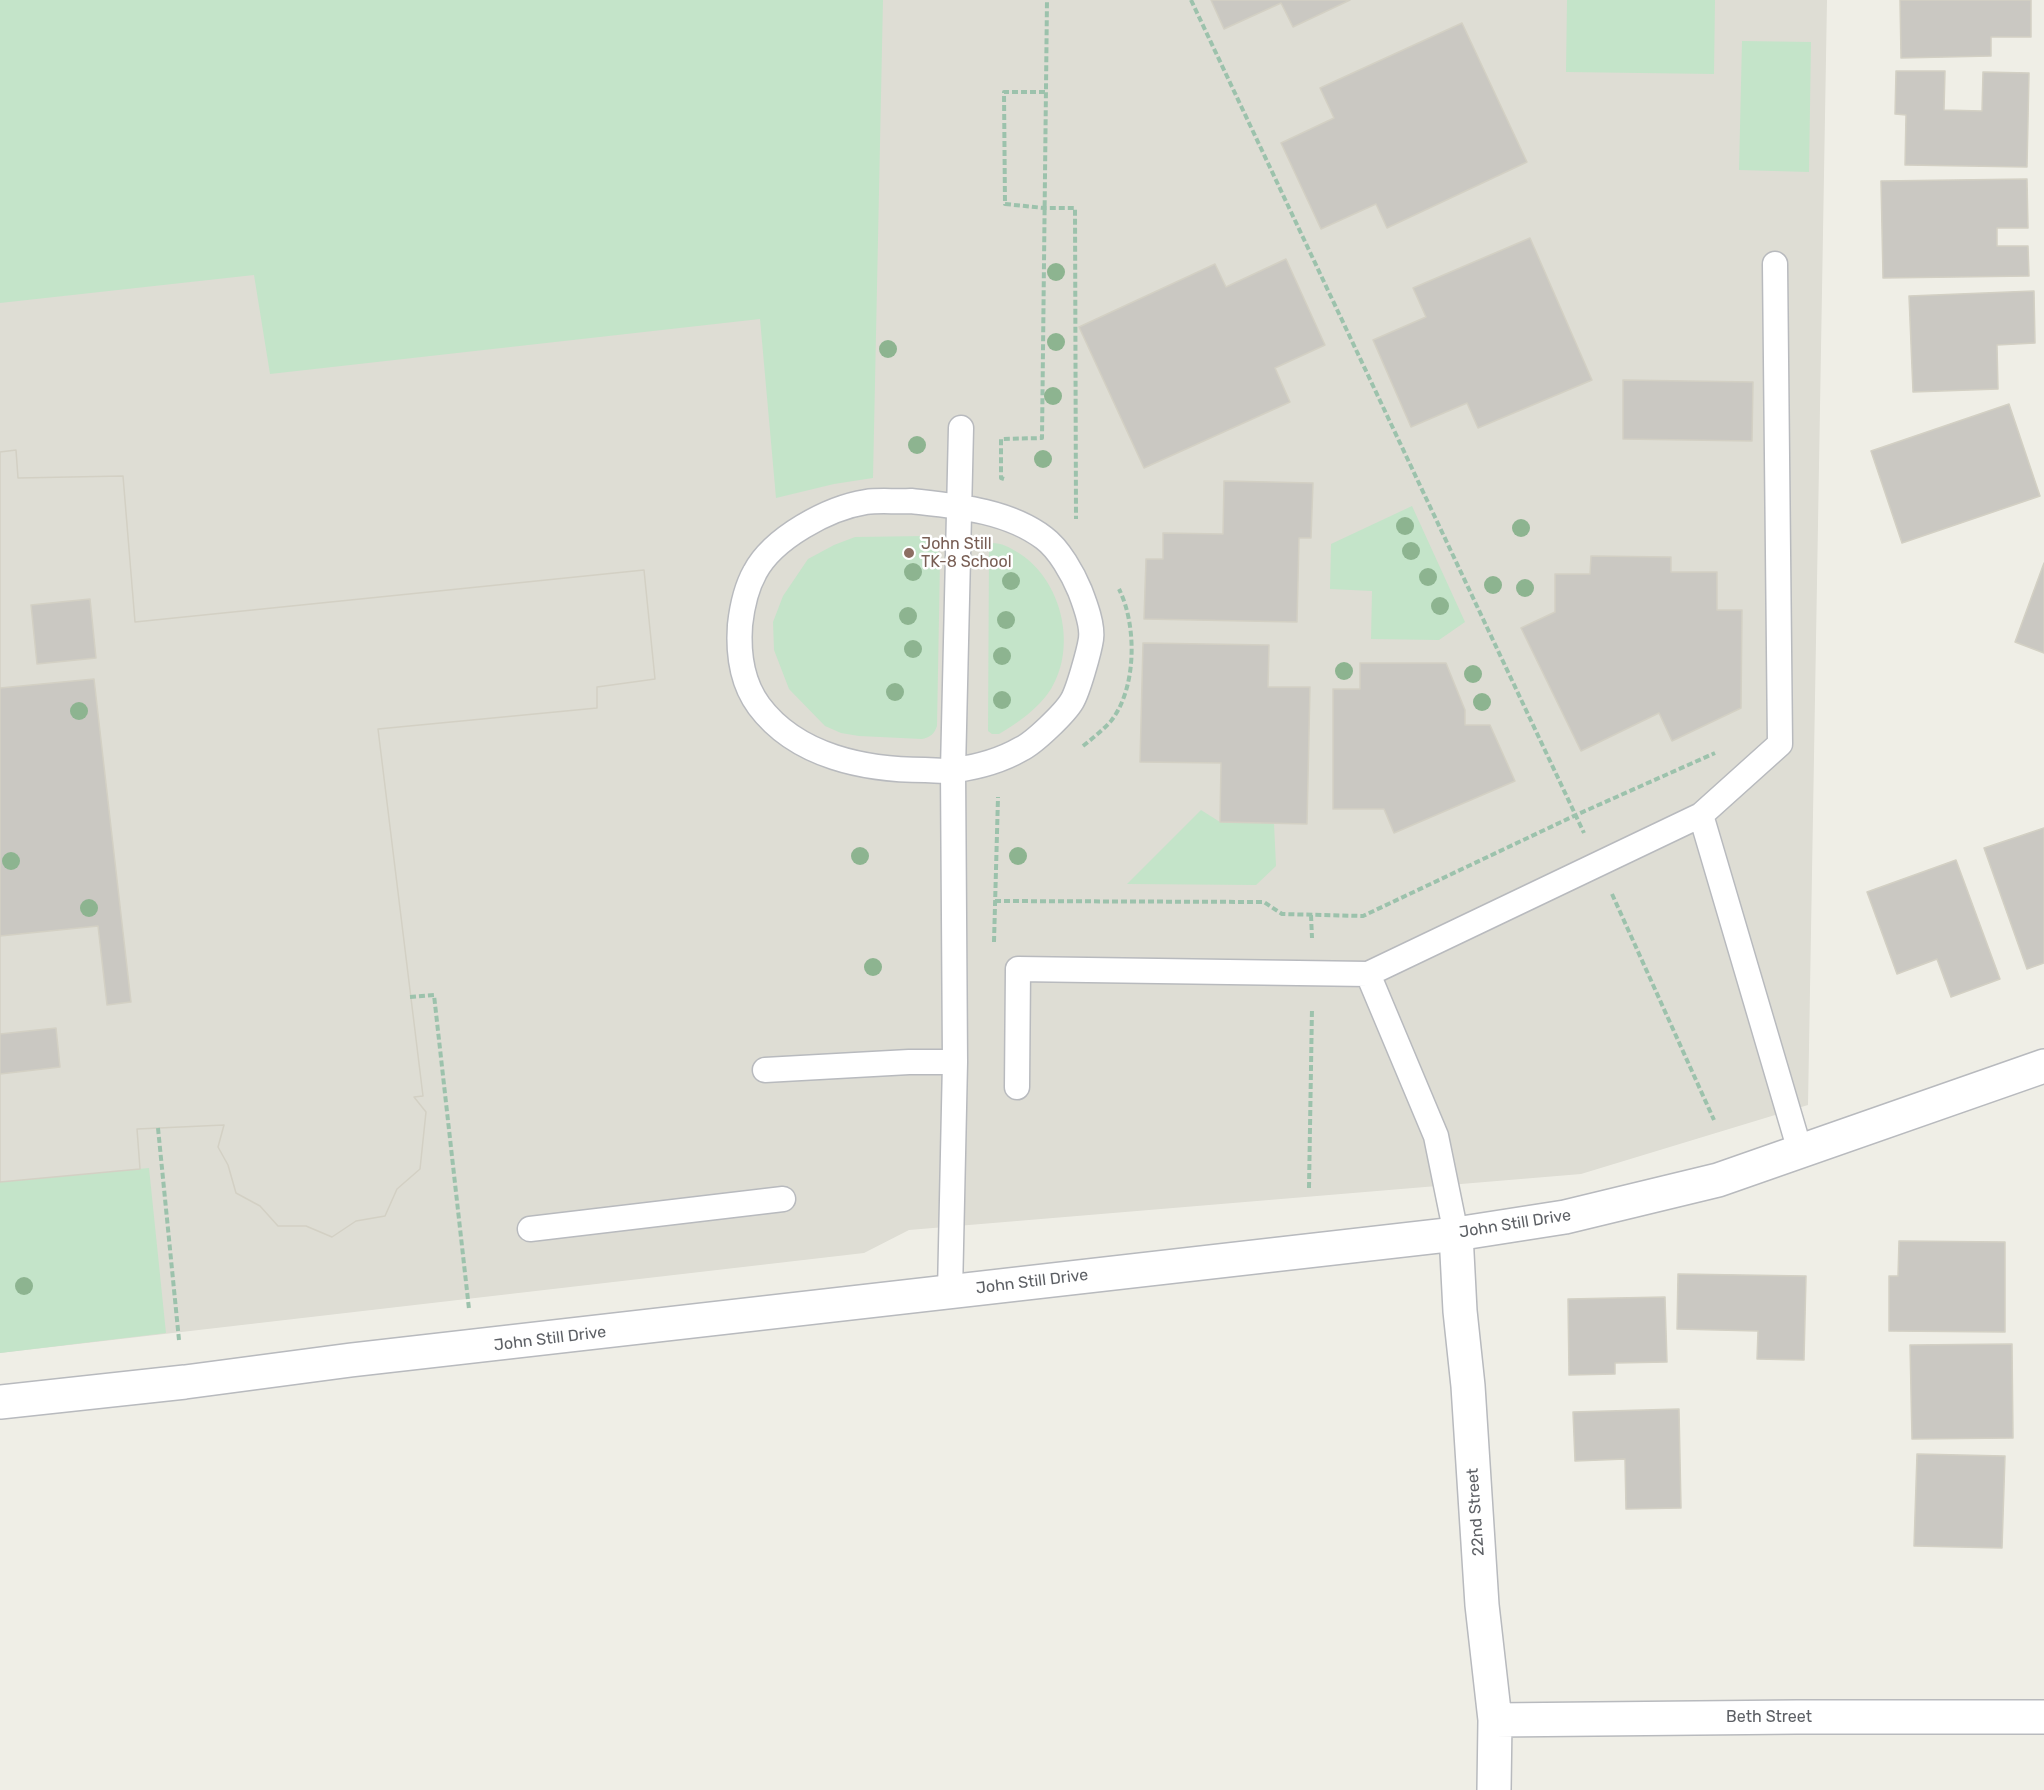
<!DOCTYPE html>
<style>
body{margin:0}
canvas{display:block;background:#efeee6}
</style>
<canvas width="2044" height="1790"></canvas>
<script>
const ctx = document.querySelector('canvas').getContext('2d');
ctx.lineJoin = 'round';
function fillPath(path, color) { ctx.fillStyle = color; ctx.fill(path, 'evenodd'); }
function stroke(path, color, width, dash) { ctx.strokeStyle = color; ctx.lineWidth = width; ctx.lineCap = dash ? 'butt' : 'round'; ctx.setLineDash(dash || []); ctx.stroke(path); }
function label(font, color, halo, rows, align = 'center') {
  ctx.font = font + ' Rubik,sans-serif'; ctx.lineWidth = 5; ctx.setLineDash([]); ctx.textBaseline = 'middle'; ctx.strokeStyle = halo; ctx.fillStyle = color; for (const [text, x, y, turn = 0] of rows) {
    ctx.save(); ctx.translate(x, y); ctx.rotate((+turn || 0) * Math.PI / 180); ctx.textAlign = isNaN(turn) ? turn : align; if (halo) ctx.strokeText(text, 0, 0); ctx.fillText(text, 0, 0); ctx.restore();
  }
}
fillPath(new Path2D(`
 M 0,0 L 1827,0 L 1808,1105 L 1581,1174 L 909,1230 L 864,1253 L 0,1353 Z`), '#deddd4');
fillPath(new Path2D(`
 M 0,0 L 883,0 L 873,478 L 834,484 L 776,498 L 760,319 L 270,374 L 254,275 L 0,303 Z
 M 1567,0 L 1715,0 L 1714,74 L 1566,72 Z
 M 1742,41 L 1811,42 L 1809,172 L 1739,170 Z
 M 1412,506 L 1465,622 L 1439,640 L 1371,639 L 1372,591 L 1330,589 L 1331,544 Z
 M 926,536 C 937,542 939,550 940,562 L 937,726 C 934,734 931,737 922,739 L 859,736 L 841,733 L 825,726 L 789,689 L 774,650 L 773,622 L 783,596 L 808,559 L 834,545 L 855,537 Z
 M 992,543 C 1002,543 1009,547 1017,552 C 1061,578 1078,645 1051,689 C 1038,709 1019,722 999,734 L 992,734 L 988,731 L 989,549 Z
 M 1201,810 L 1220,822 L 1274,823 L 1276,866 L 1256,885 L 1127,884 Z
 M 149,1168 L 166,1333 L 0,1353 L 0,1182 Z`), '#c4e4c9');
const building = new Path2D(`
 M 1211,0 L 1350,0 L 1293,27 L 1281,3 L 1224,29 Z
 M 1900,0 L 2031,0 L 2031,37 L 1991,37 L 1991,56 L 1901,58 Z
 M 1462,23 L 1527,162 L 1387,228 L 1376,204 L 1321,229 L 1281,143 L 1334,118 L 1320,88 Z
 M 1896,71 L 1945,71 L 1944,110 L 1982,111 L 1983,72 L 2029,73 L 2027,167 L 1905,165 L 1906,115 L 1895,114 Z
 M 2027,179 L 2028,228 L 1997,228 L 1997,246 L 2028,246 L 2029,276 L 1883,278 L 1881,181 Z
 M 1530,238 L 1592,380 L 1478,428 L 1467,403 L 1411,427 L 1373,340 L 1426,317 L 1413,288 Z
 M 1286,259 L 1325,345 L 1275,368 L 1290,402 L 1144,468 L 1079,327 L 1215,264 L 1226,287 Z
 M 2034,291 L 2035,343 L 1997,345 L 1998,389 L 1913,392 L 1909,296 Z
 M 1623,380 L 1753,382 L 1752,441 L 1623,439 Z
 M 2009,404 L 2040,496 L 1902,543 L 1871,451 Z
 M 16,450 L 18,478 L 123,476 L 135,622 L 644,570 L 655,679 L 597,687 L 597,708 L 378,729 L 423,1096 L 414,1097 L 426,1112 L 420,1169 L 397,1189 L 385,1216 L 356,1221 L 332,1237 L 306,1226 L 278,1226 L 260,1206 L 236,1193 L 228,1165 L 218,1147 L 224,1125 L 137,1129 L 140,1169 L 0,1182 L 0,1074 L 60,1067 L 56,1028 L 0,1034 L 0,936 L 98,926 L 107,1005 L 131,1002 L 94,679 L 0,688 L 0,452 ZM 90,599 L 96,658 L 37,664 L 31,605 Z
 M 16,450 L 18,478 L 123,476 L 135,622 L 644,570 L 655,679 L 597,687 L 597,708 L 378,729 L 423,1096 L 414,1097 L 426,1112 L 420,1169 L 397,1189 L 385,1216 L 356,1221 L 332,1237 L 306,1226 L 278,1226 L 260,1206 L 236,1193 L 228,1165 L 218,1147 L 224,1125 L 137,1129 L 140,1169 L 0,1182 L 0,452 Z
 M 1224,481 L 1313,483 L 1311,538 L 1299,538 L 1297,622 L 1144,619 L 1146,559 L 1163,559 L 1163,533 L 1223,534 Z
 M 1591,556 L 1671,557 L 1671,572 L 1717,572 L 1717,610 L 1742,610 L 1741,708 L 1672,741 L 1659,713 L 1581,751 L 1521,628 L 1555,612 L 1555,574 L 1590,574 Z
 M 2044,563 L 2044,653 L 2015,642 Z
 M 1143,643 L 1269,645 L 1268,687 L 1310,687 L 1307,824 L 1220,822 L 1221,763 L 1140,762 Z
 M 1360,663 L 1446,663 L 1465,710 L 1465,725 L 1490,725 L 1515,781 L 1394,833 L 1384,809 L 1333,809 L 1333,689 L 1360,689 Z
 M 2044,828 L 2044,963 L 2027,969 L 1984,848 Z
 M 1956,860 L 2000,979 L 1951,997 L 1937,959 L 1897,974 L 1867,892 Z
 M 1899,1241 L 2005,1242 L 2005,1332 L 1889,1331 L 1889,1276 L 1898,1276 Z
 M 1678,1274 L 1806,1276 L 1804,1360 L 1757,1359 L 1758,1331 L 1677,1329 Z
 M 1665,1297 L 1667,1362 L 1615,1363 L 1615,1374 L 1569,1375 L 1568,1299 Z
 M 2012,1344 L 2013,1438 L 1912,1439 L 1910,1345 Z
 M 1679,1409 L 1681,1508 L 1626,1509 L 1625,1459 L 1575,1461 L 1573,1412 Z
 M 1917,1454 L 2005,1456 L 2002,1548 L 1914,1546 Z`);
fillPath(building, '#cac8c2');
stroke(building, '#d3d0c4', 1.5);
const service = new Path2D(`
 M 911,501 C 955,506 1007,510 1044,538 C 1059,549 1073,574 1080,591 C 1085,604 1093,625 1091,639 C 1089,652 1078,691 1072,701 C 1065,713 1034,743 1021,749 C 1002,760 977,767 955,770 C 945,772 935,770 925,770 C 866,770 797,757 759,706 C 742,683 738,653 740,625 C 742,607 746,588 755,572 C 773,538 828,508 866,502 C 880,500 896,502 911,501 Z
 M 1701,815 L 1800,1151
 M 1368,974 L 1436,1136 L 1456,1234
 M 765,1070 L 909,1062 L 955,1062
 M 1017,1087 L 1018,969 L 1368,974 L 1701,815 L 1780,744 L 1775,264
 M 530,1229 L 783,1199
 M 950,1292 L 955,1062 L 953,770 L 961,428`);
const minor = new Path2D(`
 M 1456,1234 L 1460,1311 L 1468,1386 L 1482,1605 L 1495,1720 L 1494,1790
 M 1495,1720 L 1797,1717 L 2044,1717`);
const tertiary = new Path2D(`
 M 0,1402 L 185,1382 L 351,1360 L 1456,1234 L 1565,1217 L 1718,1180 L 2044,1066`);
stroke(service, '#b8babe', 27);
stroke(minor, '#b8babe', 36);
stroke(tertiary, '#b8babe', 36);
stroke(new Path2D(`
 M 1191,0 L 1584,833
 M 1045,92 L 1004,92 L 1005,204 L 1044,208 L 1075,208 L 1076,519
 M 1004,479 L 1001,478 L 1001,439 L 1042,438 L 1047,0
 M 1083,746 C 1093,738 1103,730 1111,721 C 1137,688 1137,625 1119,589
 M 1612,894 L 1714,1120
 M 995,901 L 1264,902 L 1282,914 L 1363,916 L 1576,815 L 1715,753
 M 1311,915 L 1312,938
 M 994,942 L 998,797
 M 410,997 L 434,995 L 469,1309
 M 158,1128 L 179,1340
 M 1309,1188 L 1312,1008`), '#9cc2ac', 4, [6, 3]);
stroke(service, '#fff', 24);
stroke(minor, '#fff', 33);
stroke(tertiary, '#fff', 33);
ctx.fillStyle = '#8db490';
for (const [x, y] of [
 [1056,272],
 [1056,342],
 [888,349],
 [1053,396],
 [917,445],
 [1043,459],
 [1405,526],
 [1521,528],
 [1411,551],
 [913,572],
 [1428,577],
 [1011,581],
 [1493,585],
 [1525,588],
 [1440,606],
 [908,616],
 [1006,620],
 [913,649],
 [1002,656],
 [1344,671],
 [1473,674],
 [895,692],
 [1002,700],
 [1482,702],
 [79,711],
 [860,856],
 [1018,856],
 [11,861],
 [89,908],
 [873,967],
 [24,1286]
]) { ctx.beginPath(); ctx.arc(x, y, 9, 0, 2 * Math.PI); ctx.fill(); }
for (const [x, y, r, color] of [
 [909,553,6,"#8d6e63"]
]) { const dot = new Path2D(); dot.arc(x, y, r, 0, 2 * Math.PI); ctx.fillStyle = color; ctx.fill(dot); stroke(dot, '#fff', 2); }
label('16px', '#785e54', '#fff', [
 ["John Still",921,544],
 ["TK-8 School",921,562]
], 'left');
label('16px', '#5d6065', '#fff', [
 ["John Still Drive",1515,1224,-9],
 ["John Still Drive",1032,1282,-7],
 ["John Still Drive",550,1339,-7],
 ["22nd Street",1476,1512,-94],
 ["Beth Street",1769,1717]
]);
</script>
